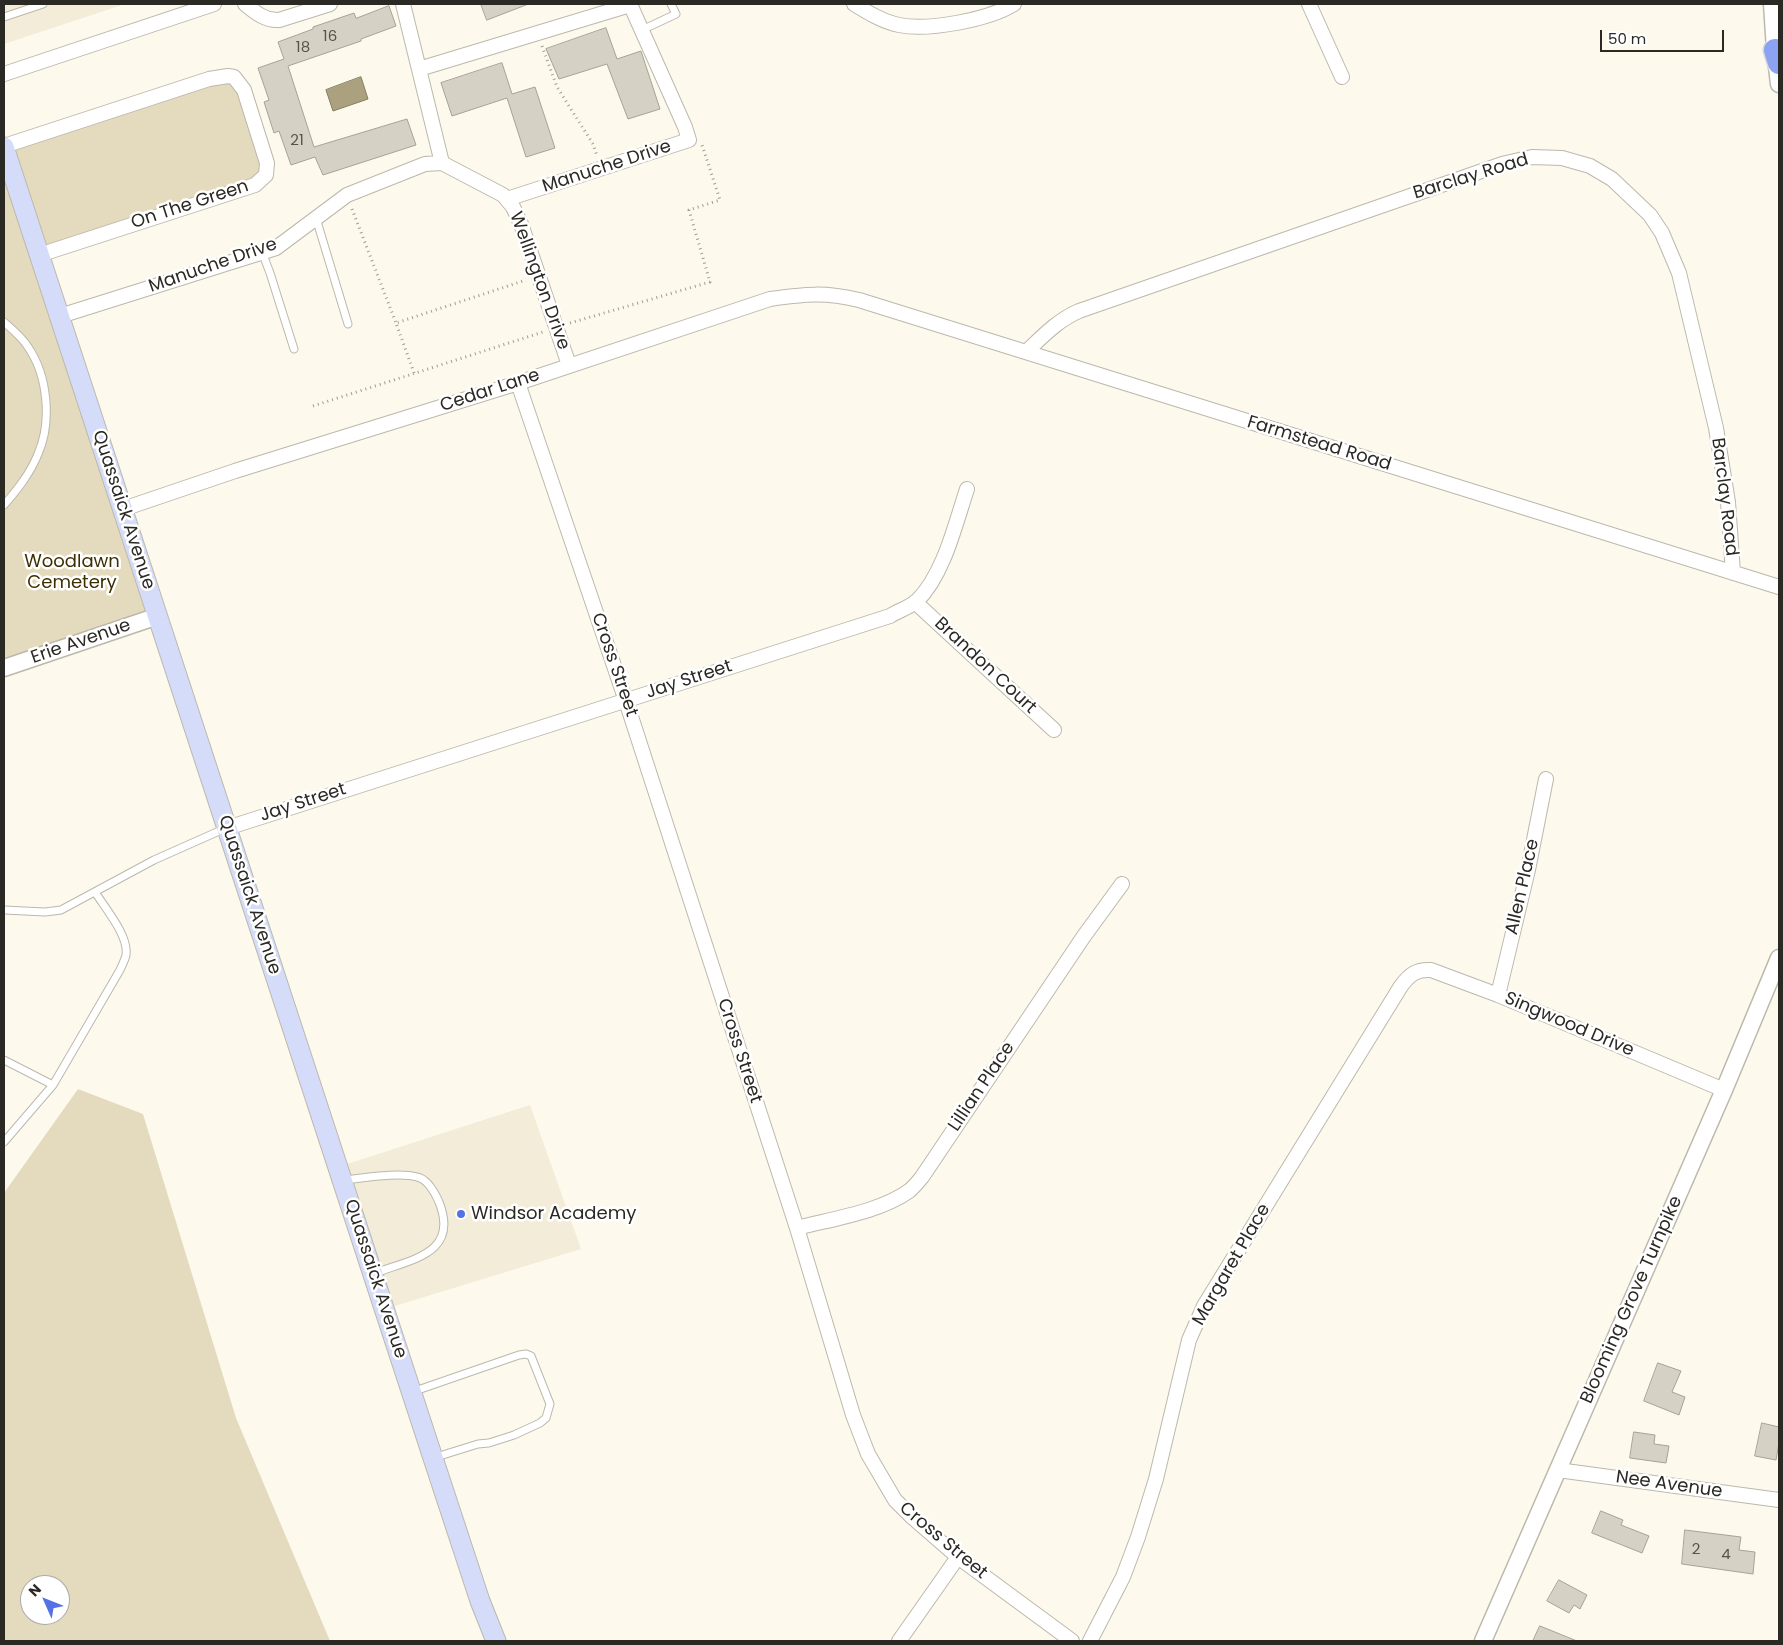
<!DOCTYPE html>
<style>
body{margin:0}
#map{position:relative;width:1783px;height:1645px;overflow:hidden;background:#fdf9ed;font-family:Poppins,sans-serif}
canvas{display:block}
.frame{position:absolute;inset:0;border:5px solid #2a2924;pointer-events:none}
.north{position:absolute;left:20px;top:1575px;width:50px;height:50px;box-sizing:border-box;background:#fff;border:1px solid #aaa9a7;border-radius:50%;rotate:314deg;font-size:14px;font-weight:700;line-height:20px;text-align:center;color:#2a2924}
.north::after{content:'';display:block;margin:auto;width:18px;height:22px;background:#5671e6;clip-path:polygon(50% 0,100% 100%,50% 72%,0 100%)}
.scale{position:absolute;left:1600px;top:30px;width:124px;height:22px;box-sizing:border-box;border:2px solid #2a2924;border-top:0;padding-left:6px;font-size:15px;line-height:18px;white-space:nowrap;color:#2a2924;-webkit-text-stroke:4px #fff;paint-order:stroke}
</style>
<div id="map">
<canvas width="1783" height="1645"></canvas>
<div class="frame"></div>
<div class="north">N</div>
<div class="scale">50 m</div>
</div>
<script>
const ctx = document.querySelector('canvas').getContext('2d');
ctx.lineJoin = 'round';
function fillPath(path, color) { ctx.fillStyle = color; ctx.fill(path, 'evenodd'); }
function stroke(path, color, width, dash) { ctx.strokeStyle = color; ctx.lineWidth = width; ctx.lineCap = dash ? 'butt' : 'round'; ctx.setLineDash(dash || []); ctx.stroke(path); }
function label(font, color, halo, rows, align = 'center') {
  ctx.font = font + ' Poppins,sans-serif'; ctx.lineWidth = 5; ctx.setLineDash([]); ctx.textBaseline = 'middle'; ctx.strokeStyle = halo; ctx.fillStyle = color; for (const [text, x, y, turn = 0] of rows) {
    ctx.save(); ctx.translate(x, y); ctx.rotate((+turn || 0) * Math.PI / 180); ctx.textAlign = isNaN(turn) ? turn : align; if (halo) ctx.strokeText(text, 0, 0); ctx.fillText(text, 0, 0); ctx.restore();
  }
}
fillPath(new Path2D(`
 M 4,4 L 125,4 L 4,44 Z
 M 530,1105 L 581,1249 L 385,1309 L 338,1167 Z`), '#f2ecd8');
fillPath(new Path2D(`
 M 234,77 L 266,175 L 39,255 L 158,616 L 4,668 L 4,146 Z
 M 78,1089 L 143,1114 L 236,1418 L 330,1641 L 4,1641 L 4,1193 ZM 30,1585 L 60,1585 L 60,1615 L 30,1615 Z`), '#e4dbbe');
const water = new Path2D(`
 M 361,77 L 368,99 L 333,111 L 326,90 Z`);
fillPath(water, '#aca17e');
stroke(water, '#857d63', 1);
const building = new Path2D(`
 M 481,4 L 526,4 L 526,5 L 487,20 Z
 M 389,6 L 396,26 L 361,39 L 361,41 L 288,66 L 314,147 L 407,119 L 416,145 L 323,175 L 315,157 L 291,165 L 279,131 L 274,133 L 264,102 L 269,100 L 258,68 L 284,59 L 278,42 L 313,29 L 313,27 L 354,13 L 356,18 Z
 M 606,28 L 617,59 L 641,51 L 660,109 L 628,119 L 607,64 L 559,79 L 546,49 Z
 M 502,63 L 512,94 L 535,87 L 555,148 L 526,157 L 507,98 L 452,116 L 441,83 Z
 M 1658,1363 L 1681,1371 L 1672,1392 L 1685,1397 L 1679,1415 L 1644,1401 Z
 M 1762,1423 L 1779,1427 L 1779,1443 L 1776,1460 L 1755,1456 Z
 M 1634,1432 L 1655,1435 L 1654,1444 L 1669,1446 L 1666,1463 L 1630,1458 Z
 M 1601,1511 L 1623,1520 L 1621,1525 L 1649,1536 L 1642,1553 L 1592,1533 Z
 M 1685,1530 L 1741,1537 L 1739,1550 L 1755,1552 L 1753,1574 L 1682,1564 Z
 M 1559,1580 L 1587,1595 L 1580,1609 L 1574,1605 L 1569,1613 L 1547,1601 Z
 M 1540,1626 L 1577,1641 L 1533,1641 Z`);
fillPath(building, '#d5d1c5');
stroke(building, '#a6a297', 1);
const service = new Path2D(`
 M 4,17 L 43,4
 M 642,30 L 676,14 L 671,4
 M 316,218 L 348,324
 M 262,252 L 270,273 L 294,349
 M 4,322 C 13,330 22,337 28,347 C 48,376 52,422 38,454 C 30,474 17,490 4,505
 M 4,910 L 45,912 L 61,910 L 154,860 L 226,828
 M 4,1060 L 53,1085
 M 4,1142 L 53,1085 L 120,970 C 122,965 125,960 126,955 C 129,936 105,908 95,892
 M 344,1180 C 364,1178 399,1172 417,1177 C 428,1179 435,1193 439,1202 C 460,1255 410,1259 373,1274
 M 412,1392 L 519,1355 L 526,1354 L 531,1356 L 550,1404 L 546,1418 L 540,1423 L 514,1435 L 489,1443 L 478,1444 L 433,1458`);
const minor = new Path2D(`
 M 245,4 C 255,12 265,21 279,20 L 330,4
 M 403,4 L 442,163
 M 854,4 C 867,12 883,22 899,25 C 928,31 988,20 1014,4
 M 1309,4 L 1342,77
 M 419,69 L 630,5
 M 4,74 L 214,4
 M 4,146 L 209,79 L 228,76 L 234,77 L 244,90 L 267,163 L 266,175 L 255,185 L 39,255
 M 507,199 L 689,140 L 685,127 L 630,4
 M 60,316 L 276,248 L 347,195 L 425,164 L 442,163 L 503,195 L 513,207 L 521,224 L 569,365
 M 1026,352 C 1043,336 1058,320 1079,311 L 1502,164 L 1532,157 L 1562,158 L 1590,166 L 1612,179 L 1650,215 L 1662,233 L 1679,273 L 1716,428 L 1728,502 L 1733,573
 M 518,383 L 626,701 L 797,1228 L 853,1415 L 868,1454 L 895,1500 L 912,1517 L 958,1557 L 1072,1641
 M 123,509 L 235,471 L 518,383 L 770,299 C 805,294 825,292 859,300 L 1779,587
 M 915,602 L 1054,730
 M 227,828 L 890,616 C 898,611 910,607 917,601 C 944,574 955,525 967,489
 M 1498,995 L 1528,870 L 1546,779
 M 797,1228 C 831,1219 880,1212 909,1191 C 914,1187 918,1182 922,1177 L 1084,936 L 1122,884
 M 1558,1470 L 1779,1500
 M 899,1641 L 958,1557
 M 1090,1641 L 1123,1577 L 1138,1537 L 1156,1479 L 1189,1340 L 1204,1306 L 1401,986 C 1410,974 1417,969 1431,970 L 1498,995 L 1724,1090`);
const tertiary = new Path2D(`
 M 1772,4 L 1775,50 L 1779,84
 M 4,668 L 158,616
 M 1483,1641 L 1724,1090 L 1779,958`);
const secondary = new Path2D(`
 M 4,147 L 433,1458 L 480,1601 L 496,1641`);
const trunk = new Path2D(`
 M 1775,50 L 1779,63`);
stroke(service, '#bcb8ac', 9);
stroke(minor, '#bcb8ac', 16);
stroke(tertiary, '#bcb8ac', 19);
stroke(secondary, '#bcb8ac', 21);
stroke(trunk, '#d9d8d8', 25);
stroke(new Path2D(`
 M 542,46 L 557,87 L 593,144 L 597,156
 M 352,209 L 396,323
 M 570,323 L 710,282 L 689,210 L 720,200 L 702,145
 M 414,373 L 396,323 L 526,280
 M 313,406 L 543,332`), '#a09d94', 3, [1, 4]);
stroke(service, '#fff', 7);
stroke(minor, '#fff', 14);
stroke(tertiary, '#fff', 16);
stroke(secondary, '#d4dcfa', 19);
stroke(trunk, '#8ca2f2', 22);
for (const [x, y, r, color] of [
 [461,1214,5,"#5671e6"]
]) { const dot = new Path2D(); dot.arc(x, y, r, 0, 2 * Math.PI); ctx.fillStyle = color; ctx.fill(dot); stroke(dot, '#fff', 2); }
label('15px', '#55534c', null, [
 ["16",330,37],
 ["18",303,48],
 ["21",297,141],
 ["2",1696,1550],
 ["4",1726,1555]
]);
label('18px', '#2a2924', '#fff', [
 ["Manuche Drive",607,167,-18],
 ["Barclay Road",1471,177,-17],
 ["On The Green",190,205,-18],
 ["Manuche Drive",213,266,-19],
 ["Wellington Drive",539,281,70],
 ["Cedar Lane",490,391,-18],
 ["Farmstead Road",1319,444,17],
 ["Barclay Road",1724,497,83],
 ["Quassaick Avenue",123,510,72],
 ["Erie Avenue",81,642,-19],
 ["Cross Street",614,665,71],
 ["Brandon Court",985,666,43],
 ["Jay Street",689,680,-18],
 ["Jay Street",303,803,-18],
 ["Allen Place",1523,887,-77],
 ["Quassaick Avenue",249,895,72],
 ["Singwood Drive",1569,1025,23],
 ["Cross Street",739,1051,72],
 ["Lillian Place",982,1087,-56],
 ["Margaret Place",1232,1265,-60],
 ["Quassaick Avenue",375,1279,72],
 ["Blooming Grove Turnpike",1632,1300,-66],
 ["Nee Avenue",1669,1485,8],
 ["Cross Street",943,1541,40]
]);
label('18px', '#3d2f00', '#fff', [
 ["Woodlawn",72,562],
 ["Cemetery",72,583]
]);
label('18px', '#2a2924', '#fff', [
 ["Windsor Academy",471,1214]
], 'left');
</script>
